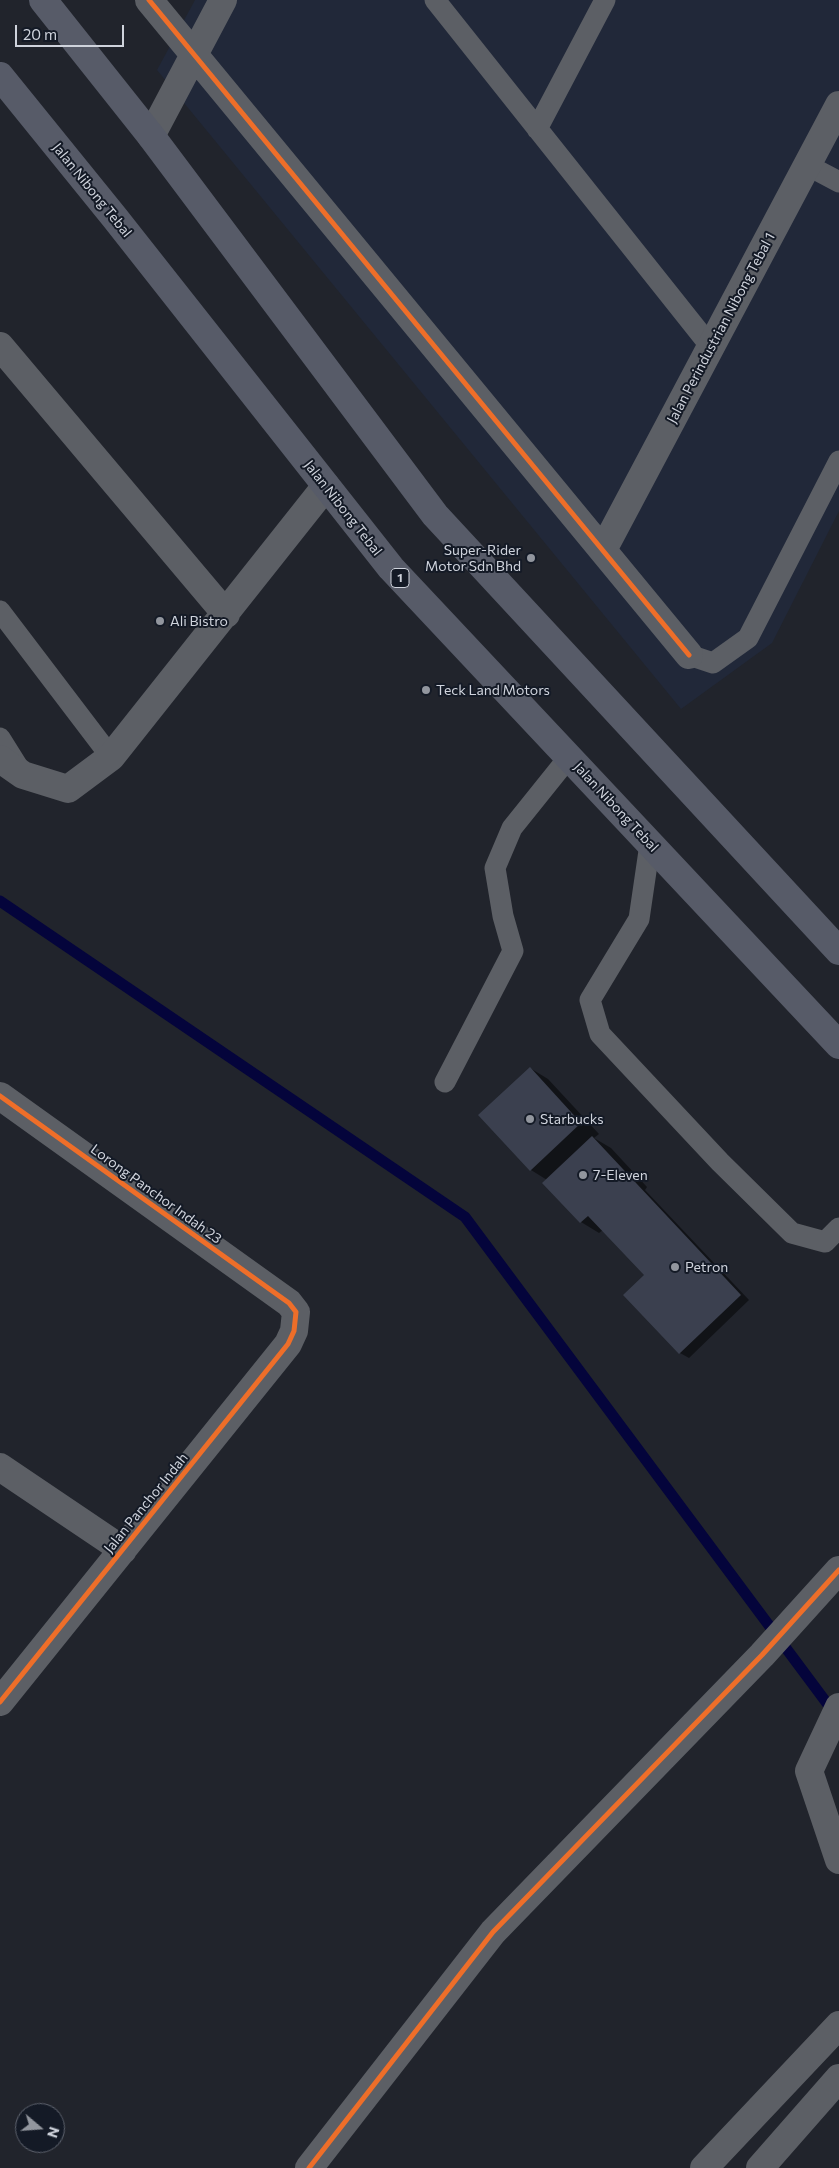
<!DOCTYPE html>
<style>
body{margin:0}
#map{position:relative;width:839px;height:2168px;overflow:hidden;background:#21242c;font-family:Commissioner,sans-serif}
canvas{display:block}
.north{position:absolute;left:15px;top:2103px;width:50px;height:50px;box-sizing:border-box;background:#141a26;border:1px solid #5f646f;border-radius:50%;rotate:108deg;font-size:14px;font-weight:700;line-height:20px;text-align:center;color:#cfd3dc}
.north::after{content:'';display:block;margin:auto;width:18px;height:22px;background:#92969e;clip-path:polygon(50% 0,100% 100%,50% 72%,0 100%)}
.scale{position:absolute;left:15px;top:25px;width:109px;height:22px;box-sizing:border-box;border:2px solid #cfd3dc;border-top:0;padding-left:6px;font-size:15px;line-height:18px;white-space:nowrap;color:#cfd3dc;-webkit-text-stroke:4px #141a26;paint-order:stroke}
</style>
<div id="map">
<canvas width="839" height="2168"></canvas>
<div class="north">N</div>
<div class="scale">20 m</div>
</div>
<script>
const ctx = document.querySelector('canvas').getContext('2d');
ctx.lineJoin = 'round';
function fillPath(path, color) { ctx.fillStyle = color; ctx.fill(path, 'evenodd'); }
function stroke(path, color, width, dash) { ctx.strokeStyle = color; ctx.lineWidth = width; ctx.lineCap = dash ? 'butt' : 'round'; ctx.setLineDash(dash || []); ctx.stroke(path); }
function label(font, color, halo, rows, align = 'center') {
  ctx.font = font + ' Commissioner,sans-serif'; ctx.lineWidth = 4; ctx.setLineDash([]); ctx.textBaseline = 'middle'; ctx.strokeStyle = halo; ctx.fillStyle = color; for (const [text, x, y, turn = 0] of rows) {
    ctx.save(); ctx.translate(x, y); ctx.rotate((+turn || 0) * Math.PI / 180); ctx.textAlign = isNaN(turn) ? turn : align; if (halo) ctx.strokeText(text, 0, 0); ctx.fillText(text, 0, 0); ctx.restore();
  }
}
fillPath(new Path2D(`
 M 195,0 L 839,0 L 839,511 L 772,643 L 681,709 L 157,70 Z`), '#212839');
fillPath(new Path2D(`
 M 530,1068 L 548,1079 L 599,1134 L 594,1138 L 611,1148 L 647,1187 L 645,1190 L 749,1300 L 689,1358 L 680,1353 L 646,1275 L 603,1230 L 599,1233 L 581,1222 L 547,1180 L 531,1170 Z`), '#0007');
stroke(new Path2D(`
 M 0,901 L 465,1217 L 835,1714`), '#04043b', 11);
fillPath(new Path2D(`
 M 530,1067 L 581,1123 L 530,1171 L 478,1115 Z
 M 592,1136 L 741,1295 L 679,1354 L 623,1295 L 644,1275 L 588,1216 L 580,1223 L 542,1183 Z`), '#3b404f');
stroke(new Path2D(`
 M 435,0 L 711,347
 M 537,129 L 605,0
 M 807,165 L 839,182
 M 0,611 L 111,757
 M 689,655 L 713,663 L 748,638 L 839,461
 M 0,738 L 20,770
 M 650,844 L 639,919 L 590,1000 L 600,1034 L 720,1162 L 792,1233 L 825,1242 L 839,1228
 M 445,1082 L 513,951 L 503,916 L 495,868 L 512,828 L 569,757`), '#5c5f65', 21);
stroke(new Path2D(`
 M 149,0 L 689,655
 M 151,136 L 223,0
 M 0,346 L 226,614
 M 603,550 L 839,105
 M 0,759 L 23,775 L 68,789 L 111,757 L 326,486
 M 0,1096 L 289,1303 L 296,1312 L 294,1331 L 288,1344 L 0,1702
 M 0,1467 L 123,1550
 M 839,1707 L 809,1771 L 839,1860
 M 309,2168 L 493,1932 L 762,1655 L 839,1570
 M 704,2168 L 839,2025
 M 760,2168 L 839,2078`), '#5c5f65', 28);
stroke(new Path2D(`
 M 43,0 L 151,136 L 435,515 L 839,951
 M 0,76 L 115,218 L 391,568 L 839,1045`), '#575b68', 28);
stroke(new Path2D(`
 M 149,0 L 689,655
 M 0,1096 L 289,1303 L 296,1312 L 294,1331 L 288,1344 L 0,1702
 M 309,2168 L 493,1932 L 762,1655 L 839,1570`), '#ee6e29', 5);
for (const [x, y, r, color] of [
 [531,558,5,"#92969e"],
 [160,621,5,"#92969e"],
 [426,690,5,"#92969e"],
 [530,1119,5,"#92969e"],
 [583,1175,5,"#92969e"],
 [675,1267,5,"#92969e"]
]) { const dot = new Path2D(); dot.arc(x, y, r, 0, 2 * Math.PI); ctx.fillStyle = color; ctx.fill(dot); stroke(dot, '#141a26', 2); }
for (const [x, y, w] of [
 [400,578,18]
]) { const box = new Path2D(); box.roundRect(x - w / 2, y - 9.5, w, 19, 4); ctx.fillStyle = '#141a26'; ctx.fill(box); stroke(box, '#cfd3dc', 1); }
label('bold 12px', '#cfd3dc', null, [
 ["1",400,578]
]);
label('14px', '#cfd3dc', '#141a26', [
 ["Jalan Nibong Tebal",92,190,51],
 ["Jalan Perindustrian Nibong Tebal 1",721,328,-62],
 ["Jalan Nibong Tebal",343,508,52],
 ["Jalan Nibong Tebal",616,807,47],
 ["Lorong Panchor Indah 23",156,1194,36],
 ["Jalan Panchor Indah",146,1503,-51]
]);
label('14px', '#cfd3dc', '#141a26', [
 ["Super-Rider",521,550,"right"],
 ["Motor Sdn Bhd",521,566,"right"],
 ["Ali Bistro",170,621],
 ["Teck Land Motors",436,690],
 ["Starbucks",540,1119],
 ["7-Eleven",593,1175],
 ["Petron",685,1267]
], 'left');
</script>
